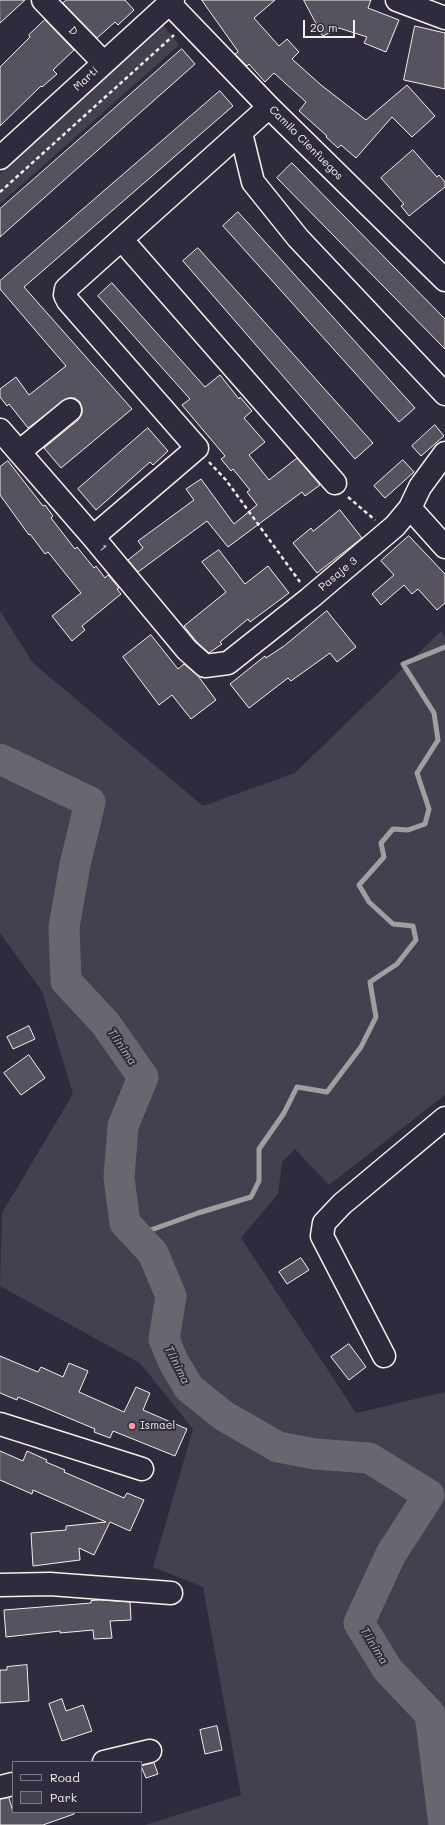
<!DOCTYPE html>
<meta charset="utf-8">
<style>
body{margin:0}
#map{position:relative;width:445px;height:1825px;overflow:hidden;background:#2f2a3d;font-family:Mali,sans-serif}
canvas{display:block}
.legend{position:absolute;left:12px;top:1761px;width:130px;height:52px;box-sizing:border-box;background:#2f2a3d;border:1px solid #7e7a81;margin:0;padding:5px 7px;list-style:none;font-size:12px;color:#f4f1e8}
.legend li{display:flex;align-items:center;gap:8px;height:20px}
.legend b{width:20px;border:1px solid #7e7a81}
.scale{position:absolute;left:303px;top:20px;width:52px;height:18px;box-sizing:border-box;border:2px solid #f4f1e8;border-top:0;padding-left:5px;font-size:12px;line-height:14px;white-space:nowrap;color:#f4f1e8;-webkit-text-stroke:3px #2f2a3d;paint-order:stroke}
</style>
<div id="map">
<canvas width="445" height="1825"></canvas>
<ul class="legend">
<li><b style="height:5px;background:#2f2a3d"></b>Road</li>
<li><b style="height:11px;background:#454050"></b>Park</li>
</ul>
<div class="scale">20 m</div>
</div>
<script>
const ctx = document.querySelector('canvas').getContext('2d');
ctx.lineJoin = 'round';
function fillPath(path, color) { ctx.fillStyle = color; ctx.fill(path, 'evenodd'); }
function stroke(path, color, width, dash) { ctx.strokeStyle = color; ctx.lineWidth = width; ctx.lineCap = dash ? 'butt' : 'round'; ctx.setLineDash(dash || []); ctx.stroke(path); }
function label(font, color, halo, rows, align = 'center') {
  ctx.font = font + ' Mali,sans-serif'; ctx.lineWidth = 4; ctx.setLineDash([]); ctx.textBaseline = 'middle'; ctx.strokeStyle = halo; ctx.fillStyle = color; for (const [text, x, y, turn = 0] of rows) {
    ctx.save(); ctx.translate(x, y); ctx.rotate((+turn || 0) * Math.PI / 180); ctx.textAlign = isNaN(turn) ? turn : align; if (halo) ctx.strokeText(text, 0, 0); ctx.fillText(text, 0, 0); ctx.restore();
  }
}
fillPath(new Path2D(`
 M 162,24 L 179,45 L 0,204 L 0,174 Z
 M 0,611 L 33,663 L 203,806 L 295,773 L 441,631 L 445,638 L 445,1095 L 329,1185 L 295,1149 L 282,1162 L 278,1194 L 241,1238 L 356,1413 L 445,1392 L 445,1825 L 145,1825 L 241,1795 L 203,1587 L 153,1567 L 193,1429 L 140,1363 L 0,1286 L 2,1213 L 73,1094 L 42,991 L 0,933 Z`), '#454050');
stroke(new Path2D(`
 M 137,1235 L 198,1213 L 251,1197 L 259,1181 L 259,1149 L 284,1113 L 297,1087 L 327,1092 L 361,1047 L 376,1017 L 370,982 L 397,964 L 416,940 L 413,926 L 393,924 L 369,902 L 359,885 L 384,857 L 381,843 L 393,829 L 408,830 L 425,824 L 429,809 L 417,773 L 438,740 L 434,713 L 403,664 L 445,647`), '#a19ea0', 5);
stroke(new Path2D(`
 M 0,759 L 90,802 L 75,865 L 64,927 L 66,981 L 105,1023 L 143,1077 L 123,1126 L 119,1178 L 125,1223 L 153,1253 L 171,1296 L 164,1339 L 173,1361 L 189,1388 L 224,1416 L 278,1447 L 315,1454 L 369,1458 L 429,1495 L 391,1554 L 359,1623 L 388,1670 L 430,1714 L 444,1825`), '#6a6670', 31);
const building = new Path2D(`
 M 0,0 L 25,0 L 0,23 Z
 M 67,0 L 125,0 L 134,10 L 118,25 L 115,22 L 97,38 L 63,3 Z
 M 202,0 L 275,0 L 254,18 L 279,46 L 287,39 L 299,52 L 292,59 L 321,85 L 366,120 L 407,85 L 435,116 L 412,137 L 392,117 L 356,158 L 341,145 L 338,148 L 326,137 L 327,136 L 299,111 L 306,102 L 274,73 L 265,82 L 249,64 L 247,66 L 235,54 L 238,52 Z
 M 304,0 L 371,0 L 368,8 L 399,20 L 386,52 L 364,43 L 367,37 L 339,28 L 323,36 Z
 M 45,20 L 74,50 L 53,70 L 57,74 L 42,87 L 41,86 L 0,126 L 0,67 L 30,37 L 29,35 Z
 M 415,26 L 445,33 L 445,89 L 404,80 Z
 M 182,49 L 195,64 L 0,237 L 0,209 Z
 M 220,91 L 233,106 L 24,287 L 132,409 L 61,468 L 44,448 L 78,420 L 82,414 L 82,408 L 80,402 L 75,398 L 68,398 L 28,428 L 9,404 L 7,406 L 0,397 L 0,389 L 16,377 L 29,395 L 66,366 L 0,289 L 0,281 Z
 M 413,150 L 437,177 L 439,175 L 445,182 L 445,187 L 409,216 L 401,206 L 404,204 L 381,178 Z
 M 292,163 L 445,319 L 445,349 L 277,178 Z
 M 238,212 L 415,408 L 399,422 L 223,226 Z
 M 198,248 L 373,443 L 355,459 L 183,261 Z
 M 112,283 L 205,387 L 220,375 L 239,399 L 240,397 L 252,411 L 244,418 L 265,442 L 249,455 L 269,480 L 297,458 L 320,485 L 305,496 L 302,492 L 228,547 L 207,521 L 138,572 L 128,560 L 143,548 L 138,541 L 194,500 L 186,489 L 201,479 L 234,524 L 257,505 L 247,492 L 250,490 L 233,469 L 231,471 L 221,459 L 225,456 L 182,405 L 190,399 L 98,296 Z
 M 435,425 L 444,436 L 421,456 L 412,446 Z
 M 148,428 L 168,451 L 153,465 L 150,462 L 96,510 L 78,489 Z
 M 403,460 L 414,472 L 385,498 L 374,486 Z
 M 8,461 L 43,506 L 45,505 L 53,516 L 51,518 L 75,549 L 77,547 L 94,568 L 96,566 L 105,578 L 108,575 L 119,588 L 117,589 L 121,594 L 82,626 L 85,630 L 72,641 L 52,616 L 81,593 L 48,552 L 45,554 L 30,534 L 29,535 L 0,495 L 0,467 Z
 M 340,510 L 362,538 L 317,573 L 293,543 L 311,528 L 313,531 Z
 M 409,536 L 445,574 L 445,603 L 437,610 L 418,589 L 412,594 L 404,585 L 381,605 L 372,594 L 394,575 L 381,561 Z
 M 219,550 L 245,584 L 268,566 L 289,593 L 250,622 L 248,619 L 220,642 L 222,644 L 209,653 L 196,641 L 184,626 L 226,592 L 202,562 Z
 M 327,611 L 356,647 L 337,662 L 330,653 L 291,681 L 288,678 L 249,708 L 230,684 L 265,656 L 266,658 L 284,646 Z
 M 151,635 L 178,669 L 184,664 L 198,676 L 216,700 L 191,719 L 172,695 L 159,705 L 123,657 Z
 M 29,1026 L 35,1039 L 13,1049 L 7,1037 Z
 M 29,1055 L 45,1078 L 21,1095 L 4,1073 Z
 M 301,1258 L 309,1270 L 287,1284 L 279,1272 Z
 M 349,1344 L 366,1367 L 349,1380 L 331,1357 Z
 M 0,1356 L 38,1372 L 41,1367 L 63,1377 L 69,1363 L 88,1371 L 79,1392 L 124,1412 L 136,1387 L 150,1393 L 143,1410 L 187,1429 L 175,1456 L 113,1431 L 110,1438 L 94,1432 L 95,1429 L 45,1408 L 18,1397 L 17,1400 L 0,1393 Z
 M 0,1451 L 23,1461 L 27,1451 L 47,1460 L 46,1462 L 65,1470 L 64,1472 L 124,1498 L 127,1493 L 144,1500 L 130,1531 L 110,1522 L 94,1555 L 79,1548 L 80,1560 L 33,1566 L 31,1533 L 66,1530 L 66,1526 L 106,1522 L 33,1490 L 32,1494 L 0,1480 Z
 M 100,1600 L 130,1602 L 131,1620 L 110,1621 L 112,1638 L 94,1639 L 93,1630 L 60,1633 L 60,1631 L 6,1637 L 4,1610 L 91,1603 L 91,1601 Z
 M 27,1665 L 29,1701 L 0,1703 L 0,1670 L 7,1670 L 7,1667 Z
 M 62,1699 L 66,1711 L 83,1705 L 92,1731 L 62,1741 L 49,1704 Z
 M 217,1726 L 222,1750 L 205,1754 L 200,1730 Z
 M 154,1763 L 158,1774 L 146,1778 L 141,1766 Z
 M 9,1798 L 13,1812 L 74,1812 L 74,1814 L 43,1825 L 0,1825 L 0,1799 Z`);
fillPath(building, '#56525f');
stroke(building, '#f4f1e8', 1);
const minor = new Path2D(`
 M 43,0 L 104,63
 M 397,0 L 445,18
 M 169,3 L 269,107 L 445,280
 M 241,133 L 253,182 L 298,238 L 445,394
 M 0,158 L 173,0
 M 122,240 L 335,483
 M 0,430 L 93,537 L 187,650 L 205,666 L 228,663 L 310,598 L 395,526 L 410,508 L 420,487 L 445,453
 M 19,452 L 70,410
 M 410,508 L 445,547
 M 93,537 L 197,448 L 68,301 L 65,295 L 66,289 L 269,107
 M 384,1356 L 322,1236 L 324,1223 L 342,1204 L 445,1118
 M 0,1424 L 142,1469
 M 0,1585 L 50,1584 L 171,1593
 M 104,1762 L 150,1751
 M 0,1787 L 13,1784`);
stroke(minor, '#f4f1e8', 25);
stroke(new Path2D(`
 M 0,192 L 174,35
 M 209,462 L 226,480 L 300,582
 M 348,497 L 375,520`), '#f4f1e8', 2.5, [4, 3]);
stroke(minor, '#2f2a3d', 22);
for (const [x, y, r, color] of [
 [132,1426,4,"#ff9aa2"]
]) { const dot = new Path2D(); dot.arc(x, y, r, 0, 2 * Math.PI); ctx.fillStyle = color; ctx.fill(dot); stroke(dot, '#2f2a3d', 1.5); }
label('11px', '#f4f1e8', '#2f2a3d', [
 ["D",73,31,46],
 ["Martí",86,79,-43],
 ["Camilo Cienfuegos",306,143,45],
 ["1",103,548,50],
 ["Pasaje 3",338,574,-40]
]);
label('11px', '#f4f1e8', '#2f2a3d', [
 ["Ismael",140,1426]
], 'left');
label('italic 12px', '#b6b2b2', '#2f2a3d', [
 ["Tíinima",122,1047,55],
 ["Tíinima",177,1365,63],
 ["Tíinima",374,1646,58]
]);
</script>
